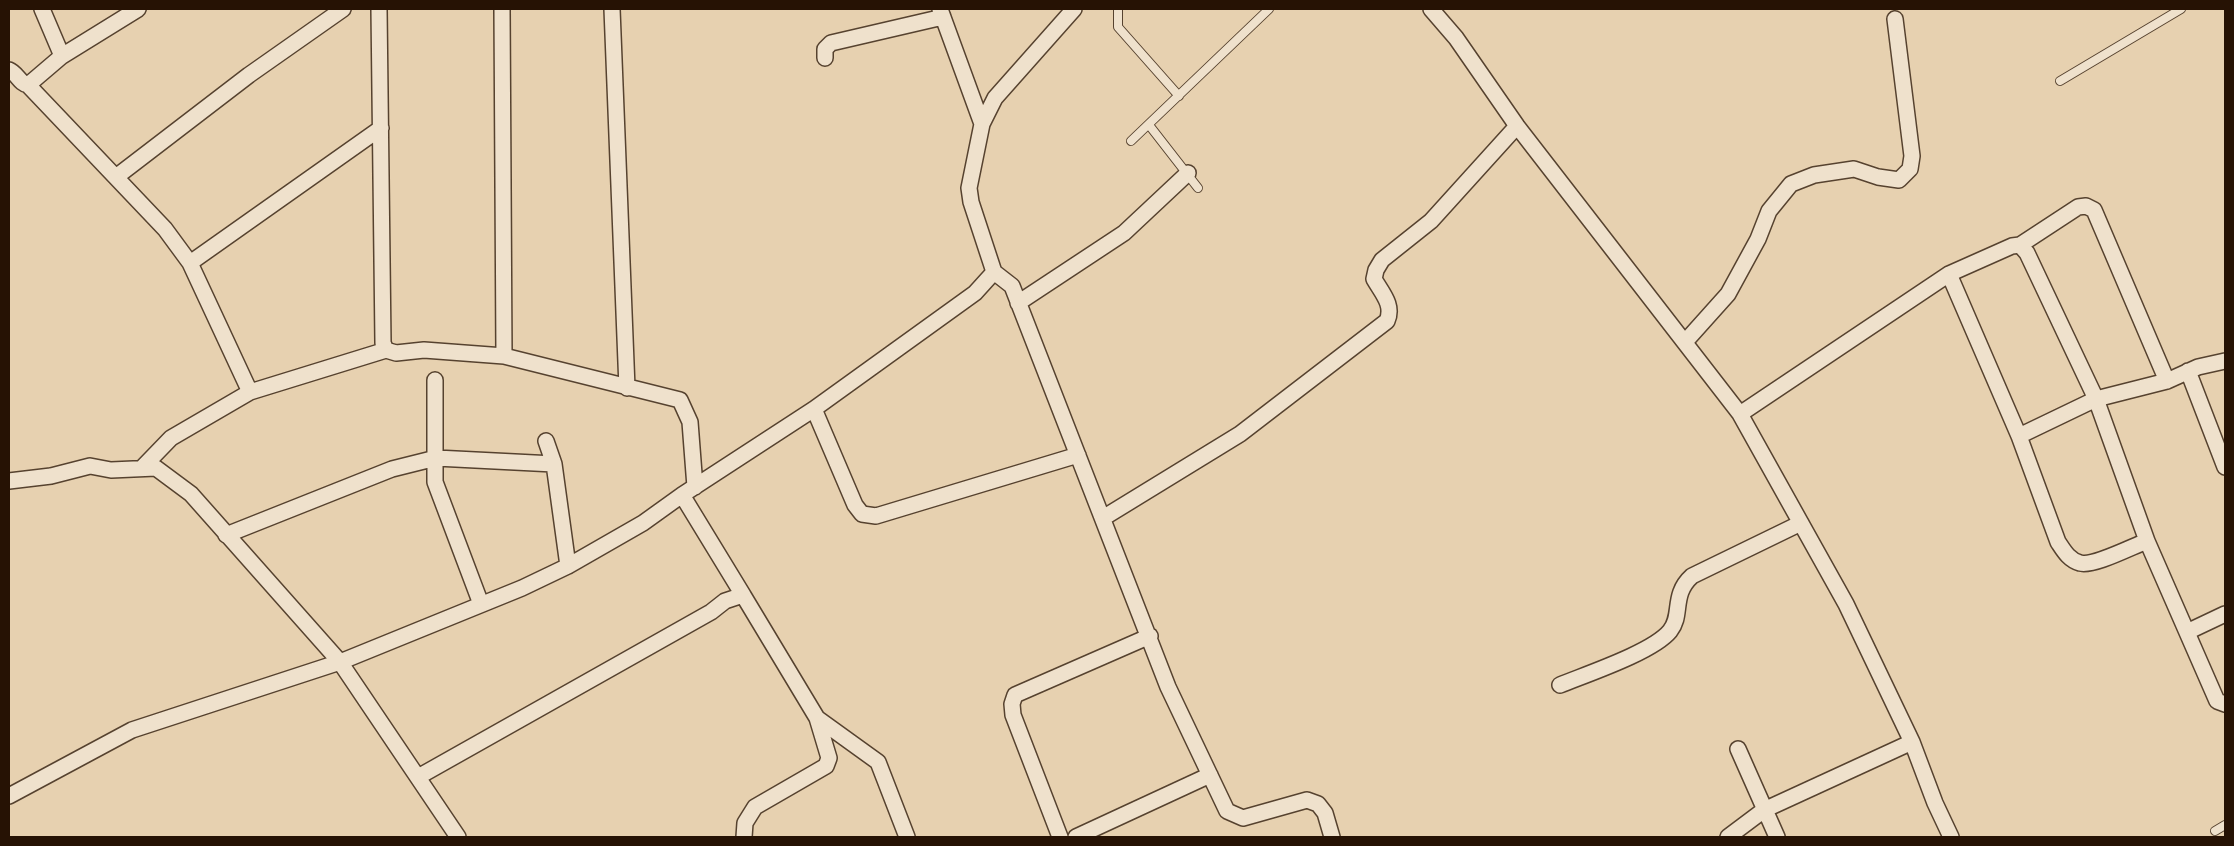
<!DOCTYPE html>
<style>
body{margin:0}
#map{position:relative;width:2234px;height:846px;overflow:hidden;background:#e7d1b0;font-family:"Sorts Mill Goudy",serif}
canvas{display:block}
.frame{position:absolute;inset:0;border:10px solid #261204;pointer-events:none}
</style>
<div id="map">
<canvas width="2234" height="846"></canvas>
<div class="frame"></div>
</div>
<script>
const ctx = document.querySelector('canvas').getContext('2d');
ctx.lineJoin = 'round';
function stroke(path, color, width, dash) { ctx.strokeStyle = color; ctx.lineWidth = width; ctx.lineCap = dash ? 'butt' : 'round'; ctx.setLineDash(dash || []); ctx.stroke(path); }
const lane = new Path2D(`
 M 1118,9 L 1118,27 L 1179,96
 M 2060,81 L 2181,9
 M 1149,125 L 1198,188
 M 1131,141 L 1269,9
 M 2215,831 L 2225,825`);
const street = new Path2D(`
 M 42,9 L 62,56
 M 379,9 L 383,343 L 386,350 L 396,353 L 424,350 L 504,356 L 680,400 L 690,422 L 695,487
 M 502,9 L 504,356
 M 612,9 L 627,388
 M 940,9 L 982,124
 M 1431,9 L 1456,38 L 1517,126 L 1740,414 L 1846,604 L 1912,742 L 1935,803 L 1951,837
 M 825,58 L 825,49 L 831,43 L 943,17
 M 9,70 C 17,73 20,84 28,85 L 62,56 L 138,9
 M 28,85 L 165,229 L 190,263 L 250,392
 M 116,177 L 249,75 L 343,9
 M 2020,245 L 2078,207 L 2086,206 L 2094,210 L 2167,381
 M 190,263 L 381,128
 M 994,272 L 1012,286 L 1168,687 L 1227,811 L 1243,818 L 1307,800 L 1318,804 L 1325,813 L 1332,837
 M 1949,274 L 2019,436 L 2058,542 C 2064,551 2069,560 2080,563 C 2093,567 2133,546 2147,541
 M 1018,303 L 1124,233 L 1188,173
 M 1685,342 L 1728,294 L 1758,239 L 1769,211 L 1791,184 L 1814,175 L 1854,169 L 1878,177 L 1899,180 L 1910,169 L 1912,156 L 1895,19
 M 2188,371 L 2225,467
 M 435,380 L 435,482 L 481,604
 M 814,409 L 855,505 L 862,514 L 876,516 L 1078,455
 M 1740,414 L 1949,274 L 2012,246 L 2020,245 L 2027,253 L 2096,399 L 2147,541 L 2217,701 L 2225,704
 M 2019,436 L 2096,399 L 2167,381 L 2198,367 L 2225,361
 M 554,464 L 568,566
 M 142,468 L 171,438 L 250,392 L 386,350
 M 9,481 L 51,476 L 90,466 L 111,470 L 156,468 L 191,494 L 340,662 L 458,837
 M 1103,518 L 1240,434 L 1387,321 C 1394,305 1382,293 1374,279 L 1376,270 L 1382,260 L 1431,221 L 1517,126
 M 226,535 L 392,469 L 436,458 L 554,464 L 546,441
 M 743,595 L 817,718 L 829,758 L 826,766 L 755,807 L 745,823 L 744,837
 M 2187,632 L 2225,614
 M 1560,685 C 1587,674 1653,652 1670,631 C 1683,615 1671,595 1692,576 L 1801,523
 M 817,718 L 878,762 L 907,837
 M 1738,749 L 1777,837
 M 418,777 L 711,612 L 725,601 L 743,595 L 682,495
 M 9,796 L 132,730 L 340,662 L 522,588 L 568,566 L 643,523 L 682,495 L 814,409 L 975,293 L 994,272 L 971,202 L 969,188 L 982,124 L 995,98 L 1074,9
 M 1060,837 L 1013,715 L 1012,704 L 1015,695 L 1150,636
 M 1076,837 L 1210,775
 M 1728,837 L 1764,810 L 1912,742`);
stroke(lane, '#56422f', 10);
stroke(street, '#56422f', 18);
stroke(lane, '#efe1cc', 8);
stroke(street, '#efe1cc', 15);
</script>
